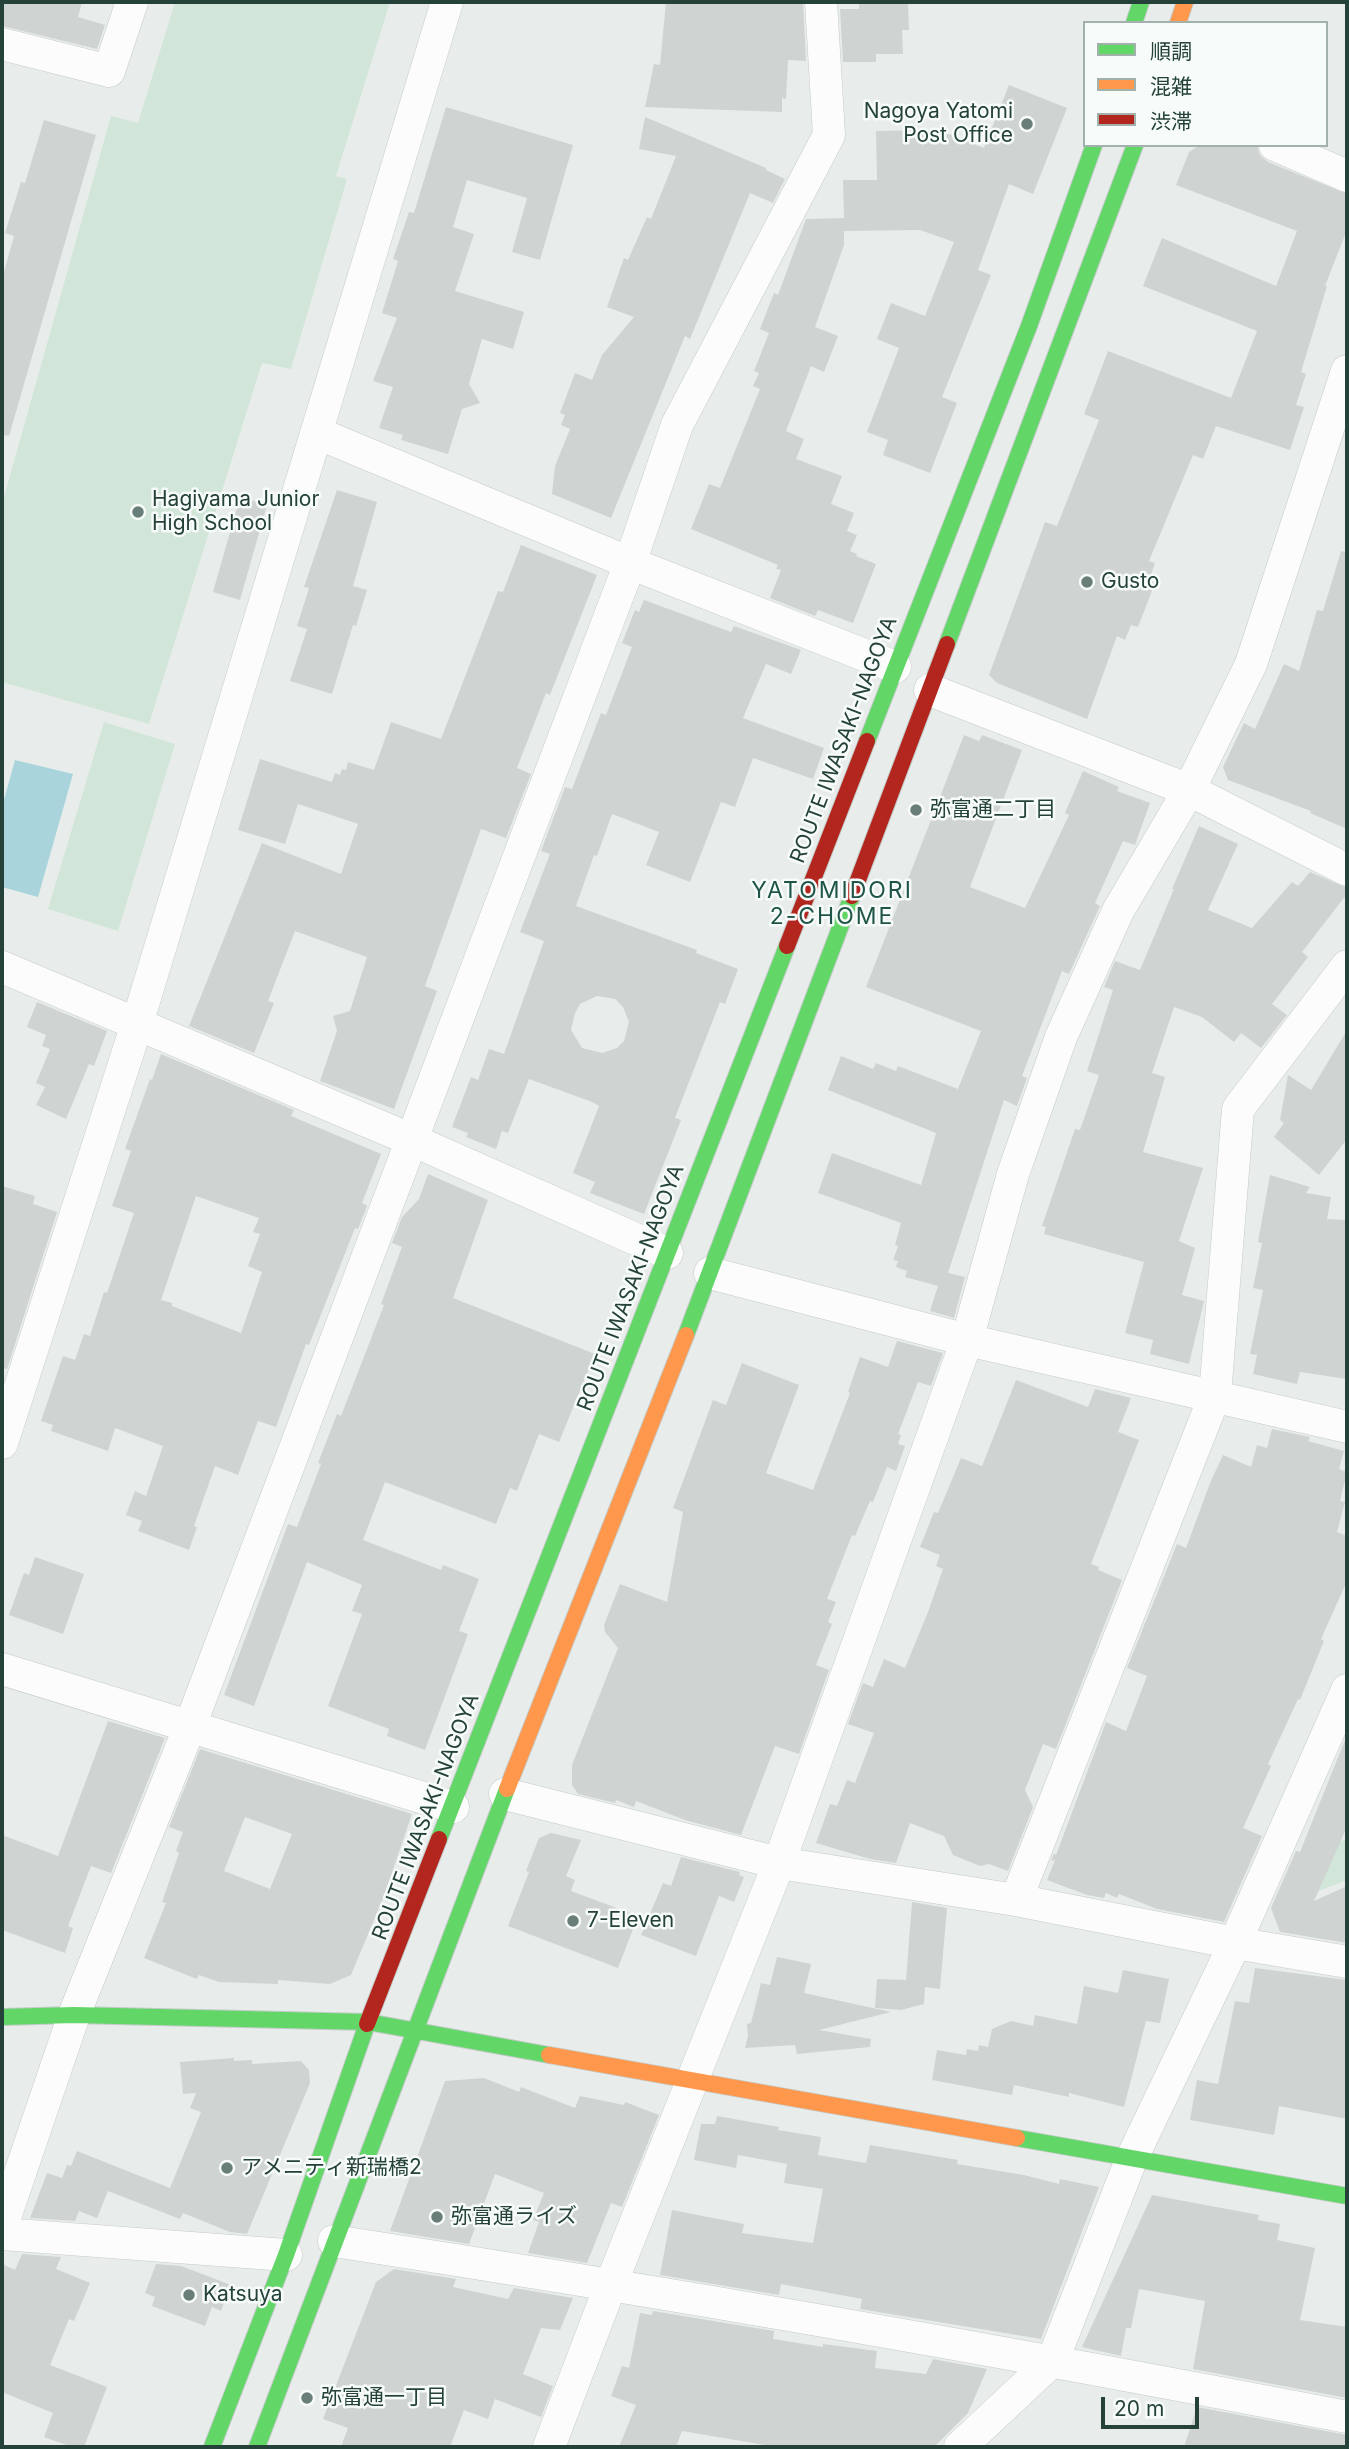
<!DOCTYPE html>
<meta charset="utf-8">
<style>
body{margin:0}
#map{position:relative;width:1349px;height:2449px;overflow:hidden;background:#e8edeb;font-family:Inter,"Noto Sans JP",sans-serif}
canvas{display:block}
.frame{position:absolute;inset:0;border:4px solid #24423a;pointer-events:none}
.legend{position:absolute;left:1083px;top:21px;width:245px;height:126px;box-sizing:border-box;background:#f7fbf9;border:2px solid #a3b1ad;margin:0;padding:9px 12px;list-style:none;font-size:21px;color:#24423a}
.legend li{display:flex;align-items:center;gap:14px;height:35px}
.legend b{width:35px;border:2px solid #a3b1ad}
.scale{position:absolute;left:1101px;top:2397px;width:98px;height:32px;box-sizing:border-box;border:4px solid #24423a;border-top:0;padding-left:9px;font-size:21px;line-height:24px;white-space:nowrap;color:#24423a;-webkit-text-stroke:5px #f7fbf9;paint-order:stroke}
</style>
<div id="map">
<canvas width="1349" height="2449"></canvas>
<div class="frame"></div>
<ul class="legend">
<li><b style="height:9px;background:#63d668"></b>順調</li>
<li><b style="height:9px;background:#ff974d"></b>混雑</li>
<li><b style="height:9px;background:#b3261e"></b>渋滞</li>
</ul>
<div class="scale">20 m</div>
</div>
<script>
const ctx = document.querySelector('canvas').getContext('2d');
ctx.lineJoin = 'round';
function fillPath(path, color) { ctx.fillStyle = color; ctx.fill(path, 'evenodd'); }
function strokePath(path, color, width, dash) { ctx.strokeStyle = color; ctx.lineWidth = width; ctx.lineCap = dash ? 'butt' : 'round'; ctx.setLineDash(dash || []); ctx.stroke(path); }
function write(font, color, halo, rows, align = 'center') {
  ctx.font = font + ' Inter,"Noto Sans JP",sans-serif'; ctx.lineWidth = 5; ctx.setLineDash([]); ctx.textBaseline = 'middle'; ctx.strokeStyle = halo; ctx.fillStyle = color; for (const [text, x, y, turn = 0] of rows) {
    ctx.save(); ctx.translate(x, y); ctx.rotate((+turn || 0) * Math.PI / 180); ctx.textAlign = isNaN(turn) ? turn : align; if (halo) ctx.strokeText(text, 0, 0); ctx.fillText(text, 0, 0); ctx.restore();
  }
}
fillPath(new Path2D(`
 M175,2H390L336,176L347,179L291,369L262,363L149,724L2,682V504L111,116L138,123Z
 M104,722L175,744L118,931L48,909Z
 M1347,1839V1880L1272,1909L1294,1861Z`), '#d1e6d8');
fillPath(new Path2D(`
 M15,760L73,774L38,897L2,887V807Z`), '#a9d4db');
fillPath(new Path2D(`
 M2,2H82L78,17L105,25L97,49L2,26Z
 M666,2H803L806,61L788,60L786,99L782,98V112L645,107L654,64L660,65Z
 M859,2H908L909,30H902L903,54H876V62H843L840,9H859Z
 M1009,85L1067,108L1033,194L1009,184L978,270L991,275L942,397L957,403L930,473L883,455L888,440L867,432L899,348L877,339L891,303L925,316L954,242L920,230L844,231V245L815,327L838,336L824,372L811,366L786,431L804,439L796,459L842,476L831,504L854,513L847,531L857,535L850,551L857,554L856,556L876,564L853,623L818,610L815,616L770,598L781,570L776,569L778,565L691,529L709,484L720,488L760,389L753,386L759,373L754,371L769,333L760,329L774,293L778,295L806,219L844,218L843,180H877L876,131L939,130L984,148Z
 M446,107L573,145L540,260L512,252L527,198L467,180L453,227L474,234L455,291L524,312L513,349L482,339L469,384L480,403L462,409L448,454L401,440L403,435L379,428L393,387L373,381L397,318L382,313L398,261L393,259L409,212L414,213Z
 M645,117L766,168V170L785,179L773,203L750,193L690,339L685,336L611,518L552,494L555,466L570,429L561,425L565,415L560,413L575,373L592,380L602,355L634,317L607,307L624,258L628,260L647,217L651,219L676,156L639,149Z
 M44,120L96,135L9,436L2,435V279L14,236L5,233L21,182L25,183Z
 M1200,145H1257L1260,155L1268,162L1347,194V230L1325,286H1327L1301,372L1306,374L1296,405L1304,407L1290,450L1216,426L1203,459L1193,455L1149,561L1155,563L1149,580L1155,583L1138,627L1131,625L1125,640L1117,636L1087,719L997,683L989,675L1045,522L1057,526L1099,420L1084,414L1108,351L1231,398L1257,331L1143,286L1162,238L1276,286L1297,231L1176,185L1189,152Z
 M337,490L377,502L353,586L367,590L356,626L353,625L332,694L290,681L307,629L297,626L309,588L304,587Z
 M240,497L267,505L240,600L213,592Z
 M521,545L597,575L550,695L546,693L517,768L531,774L506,838L481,829L425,986L437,991L394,1109L320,1081L337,1031L333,1016L350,1011L367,957L295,931L268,1001L274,1003L254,1053L189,1026L262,843L341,874L358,824L298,804L285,844L238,830L260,759L332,782L335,773L340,775L342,769L346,770L348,762L374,770L391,722L441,739L498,591L503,592Z
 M1341,551L1347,552V829L1310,813L1311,811L1228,780L1223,767L1244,723L1255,729L1284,664L1299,671L1317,610L1323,611Z
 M644,600L731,632L734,626L801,650L791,674L766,664L743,718L824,748L813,779L753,758L735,807L721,802L690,882L646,865L659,832L612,814L597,856L594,855L576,906L697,950L696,953L738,969L725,1004L720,1002L675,1118L681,1120L644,1214L590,1193L595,1182L573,1173L599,1106L592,1102L529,1079L508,1133L502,1131L496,1149L466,1137L468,1133L452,1127L471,1077L478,1080L489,1049L504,1054L544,941L520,932L550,854L541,851L565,787L572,789L601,713L606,715L632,647L622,643L635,610L639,612ZM597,996L615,999L623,1007L629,1022L624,1041L617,1048L602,1053L582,1048L571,1030L575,1013L580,1004Z
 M964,735L979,741L982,735L1022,750L970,887L1025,908L1069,815L1065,813L1083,771L1119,787L1117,791L1150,803L1135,845L1123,841L1095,903L1100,906L1069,974L1062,971L1022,1076L1027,1078L1017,1106L1004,1100L948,1273L965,1277L954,1318L930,1311L938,1286L905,1277L907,1271L896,1267L898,1261L893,1260L898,1246L895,1245L901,1223L818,1193L832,1153L921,1185L936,1133L828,1090L841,1056L873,1069L876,1063L896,1071L898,1066L958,1089L981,1031L866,987Z
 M1199,826L1238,844L1208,910L1252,928L1292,882L1298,886L1310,872L1347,888V894L1302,952L1308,957L1272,1004L1287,1015L1261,1048L1241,1033L1234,1042L1202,1017L1174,1007L1152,1073L1165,1077L1143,1152L1203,1168L1179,1241L1195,1248L1182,1295L1204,1301L1189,1364L1150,1354L1153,1340L1125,1333L1144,1262L1044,1234L1046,1227L1042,1226L1075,1129L1080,1130L1099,1075L1087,1071L1113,990L1104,987L1115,961L1140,970L1174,889H1172Z
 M37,1002L107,1031L94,1066L89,1064L66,1119L36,1105L45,1087L36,1083L50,1049L42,1046L46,1035L27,1027Z
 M1347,1030V1139L1319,1175L1274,1137L1284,1123L1280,1120L1288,1075L1311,1090Z
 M161,1054L294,1110L291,1116L381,1154L362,1203L367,1206L358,1229L355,1228L309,1345L306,1344L276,1427L258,1421L238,1475L215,1466L194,1526L197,1527L189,1550L138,1531L142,1521L126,1515L135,1491L146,1496L163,1446L115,1428L108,1451L51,1431L53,1425L41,1421L63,1356L75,1360L84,1334L90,1336L104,1292L107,1293L134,1213L112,1206L131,1151L125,1149L150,1079L152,1080ZM196,1196L259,1218L253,1232L260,1234L248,1266L262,1272L241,1333L172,1306V1303L161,1300Z
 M428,1174L488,1200L453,1298L595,1354L559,1442L539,1434L517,1491L510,1488L496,1524L385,1482L363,1540L441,1570L443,1565L479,1579L459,1631L468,1634L425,1750L387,1736L389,1729L328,1706L362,1614L352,1611L362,1585L307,1562L254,1706L224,1695L288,1524L297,1527L321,1464L318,1463L337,1414L341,1416L384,1305L381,1304L402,1247L392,1243L402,1217L419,1199Z
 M1270,1175L1310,1187L1306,1193L1331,1197L1327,1219L1347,1220V1379L1300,1372L1297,1384L1253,1374L1257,1355L1250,1354L1263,1290L1253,1288L1262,1243L1258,1242Z
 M2,1186L35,1196L33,1204L57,1212L7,1369L2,1368Z
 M897,1341L943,1353L931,1386L918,1382L898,1434L901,1435L898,1444L905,1446L896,1471L887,1467L873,1502L870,1501L855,1536L852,1535L827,1599L836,1602L828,1622L832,1624L816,1665L829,1670L799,1754L775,1746L741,1835L685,1820L636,1801L634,1807L616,1800L615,1803L578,1794L572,1785V1765L618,1648L605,1632L604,1625L620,1584L667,1602L683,1512L673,1508L713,1400L726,1405L742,1363L799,1385L766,1473L813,1490L850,1393L848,1392L860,1357L888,1367Z
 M1016,1380L1088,1407L1095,1389L1131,1398L1118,1432L1139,1440L1091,1564L1099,1567L1098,1570L1122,1580L1056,1749L1043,1744L1025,1790L1033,1807L1008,1871L989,1864L980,1866L953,1855L944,1836L910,1823L896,1863L870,1859L816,1843L830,1804L837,1806L847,1780L855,1783L874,1733L848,1724L863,1683L873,1687L884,1659L905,1668L928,1612L943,1569L936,1566L940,1555L920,1547L934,1512L938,1513L961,1458L982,1466Z
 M1272,1429L1310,1437L1308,1441L1344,1451L1339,1469L1347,1472L1340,1501L1345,1502L1337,1532L1347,1536V1581L1321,1639L1324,1641L1300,1700L1298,1699L1268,1764L1271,1766L1243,1828L1262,1836L1224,1922L1157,1909L1119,1894L1117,1898L1106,1893L1104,1898L1087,1895L1047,1880L1055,1860L1051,1861L1054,1853L1056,1855L1106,1722L1126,1731L1147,1676L1127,1668L1177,1544L1186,1548L1210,1483L1223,1455L1251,1467L1257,1445L1267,1448Z
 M35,1557L84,1574L63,1634L9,1615L24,1573L29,1575Z
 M108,1721L165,1738L111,1873L91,1866L68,1926L73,1928L65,1953L2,1930V1835L58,1856Z
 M1347,1735V1827L1314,1901L1347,1886V1943L1280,1932L1271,1908L1296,1851L1300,1852Z
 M200,1749L412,1814L384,1896L351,1975L330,1984L278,1980V1984L219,1982L199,1975L197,1979L144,1958L166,1903L162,1902L179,1853L176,1851L183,1832L169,1827ZM245,1817L292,1834L270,1889L224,1871Z
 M551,1833L581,1840L566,1876L575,1880L571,1891L638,1916L618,1968L508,1926L529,1872L526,1871L539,1838Z
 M681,1857L740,1872L739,1875L744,1877L734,1902L719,1896L696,1956L641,1935L663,1883L671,1886Z
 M912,1902L947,1908L940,1989L925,1987L924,2004L901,2010L875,2008L877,1979L906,1980Z
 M777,1957L811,1964L804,1993L891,2012L819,2030L871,2039L870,2047L797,2054L795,2045L745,2048L748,2036L747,2024L751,2023L761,1983L770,1985Z
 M1255,1968L1347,1980V2119L1279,2106L1274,2135L1190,2120L1197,2080L1218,2084L1235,2001L1249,2003Z
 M1123,1970L1169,1979L1160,2023L1146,2021L1124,2107L1069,2093V2097L1014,2085L1012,2095L932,2080L937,2050L966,2055L967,2049L978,2051L979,2045L988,2047L992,2029L1011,2021L1033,2026L1035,2015L1077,2024L1084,1986L1118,1993Z
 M234,2058V2061L252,2060V2064L301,2061L309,2070L310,2083L247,2234L230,2232L183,2213L180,2219L108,2191L97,2218L79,2211L75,2221L30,2218L47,2173L62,2178L67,2165L71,2166L77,2151L170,2188L201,2112L190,2108L196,2093L183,2094L180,2062Z
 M484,2078L519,2092L521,2087L575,2108L580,2096L624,2105L625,2102L659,2115L622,2207L611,2203L587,2263L528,2253L539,2222L533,2220L544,2193L495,2174L469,2244L390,2231L445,2081Z
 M717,2116L779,2127L778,2130L821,2137L818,2155L866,2163L870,2145L958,2160L957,2164L1024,2175L1059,2184L1060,2179L1099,2187L1041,2339L860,2309L862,2299L781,2284L779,2295L660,2275L672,2210L744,2224L742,2233L813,2243L823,2189L784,2183L787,2164L738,2155L736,2168L694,2160L701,2124H715Z
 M1152,2195L1259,2215L1258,2220L1280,2224L1277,2240L1315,2248L1300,2320L1347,2327V2398L1193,2369L1205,2301L1139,2289L1131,2328H1126L1121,2356L1082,2347Z
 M22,2254L61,2257L56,2269L90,2283L74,2321L69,2319L50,2365L107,2387L84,2447H72L44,2437L53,2413L2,2392V2264L15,2270Z
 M156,2264L181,2266L231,2285L221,2311L212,2307L205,2326L152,2306L155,2297L145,2293Z
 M394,2269L456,2279L453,2287L508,2299L514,2288L573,2298L560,2330L541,2328L523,2374L553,2386L541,2417L495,2399L488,2419L464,2410L450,2447H341L348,2428L323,2419L376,2282Z
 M653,2311L774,2331L773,2339L823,2347V2344L877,2351L875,2368L926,2374L933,2359L987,2369L968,2413L934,2447H777L682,2431L676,2447H619L636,2405L611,2396L622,2366L629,2368L640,2313L652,2315Z
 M1197,2407L1347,2435V2447H1184Z`), '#cfd4d2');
const street = new Path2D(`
 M2,44L109,71L132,2
 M1275,145L1347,176
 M317,433L630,563L895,667
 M930,690L1189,790L1347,870
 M2,967L412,1140L667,1253
 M710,1273L967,1340L1347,1427
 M2,1443L137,1024L447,2
 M2,1669L453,1807
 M505,1794L779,1863L1016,1900L1235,1943L1347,1962
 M1016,1900L1215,1395L1238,1109L1347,966
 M2,2226L74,2015L190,1726L630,563L677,425L829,135L821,2
 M2,2234L286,2255
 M334,2241C673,2293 1010,2352 1347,2417
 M549,2447L611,2284L779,1863L967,1340L1013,1174L1061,1037L1118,911L1189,790L1251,664L1347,371
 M960,2447L1053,2360L1131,2160L1235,1943L1347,1690`);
const fast = new Path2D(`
 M1134,23L1141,2
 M947,644L1135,145
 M867,741L1029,326L1094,145
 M686,1335L852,896
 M439,1839L787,946
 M2,2017L74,2015L368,2022L549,2055
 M1017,2138L1347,2196
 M212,2447L286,2255L367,2024
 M257,2447L507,1789`);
const slow = new Path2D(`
 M1178,23L1185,2
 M507,1789L686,1335
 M549,2055L1017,2138`);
const jam = new Path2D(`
 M852,896L947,644
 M787,946L867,741
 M367,2024L439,1839`);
strokePath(street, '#c5cac8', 33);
strokePath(fast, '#c3cbc8', 18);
strokePath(slow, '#c3cbc8', 18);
strokePath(jam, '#c3cbc8', 18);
strokePath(street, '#fcfcfc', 32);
strokePath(fast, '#63d668', 16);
strokePath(slow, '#ff974d', 16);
strokePath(jam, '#b3261e', 16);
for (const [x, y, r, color] of [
 [1027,124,7,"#697e78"],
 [138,512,7,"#697e78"],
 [1087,582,7,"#697e78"],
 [916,810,7,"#697e78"],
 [573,1921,7,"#697e78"],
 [227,2168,7,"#697e78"],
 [437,2217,7,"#697e78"],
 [189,2295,7,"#697e78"],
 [307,2398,7,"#697e78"]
]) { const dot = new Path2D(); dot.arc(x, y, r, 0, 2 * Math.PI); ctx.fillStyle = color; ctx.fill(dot); strokePath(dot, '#f7fbf9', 2.5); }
write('21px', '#24423a', '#f7fbf9', [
 ["Nagoya Yatomi",1013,112,"right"],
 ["Post Office",1013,136,"right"],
 ["Hagiyama Junior",152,500],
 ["High School",152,524],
 ["Gusto",1101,582],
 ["弥富通二丁目",930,810],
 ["7-Eleven",587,1921],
 ["アメニティ新瑞橋2",241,2168],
 ["弥富通ライズ",451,2217],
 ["Katsuya",203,2295],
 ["弥富通一丁目",321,2398]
], 'left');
write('21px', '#24423a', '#f7fbf9', [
 ["ROUTE IWASAKI-NAGOYA",844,740,-69],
 ["ROUTE IWASAKI-NAGOYA",631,1288,-69],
 ["ROUTE IWASAKI-NAGOYA",426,1817,-69]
]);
ctx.letterSpacing = '2px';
write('23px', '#1f5548', '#f7fbf9', [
 ["YATOMIDORI",832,891],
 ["2-CHOME",832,917]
]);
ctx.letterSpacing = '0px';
</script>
